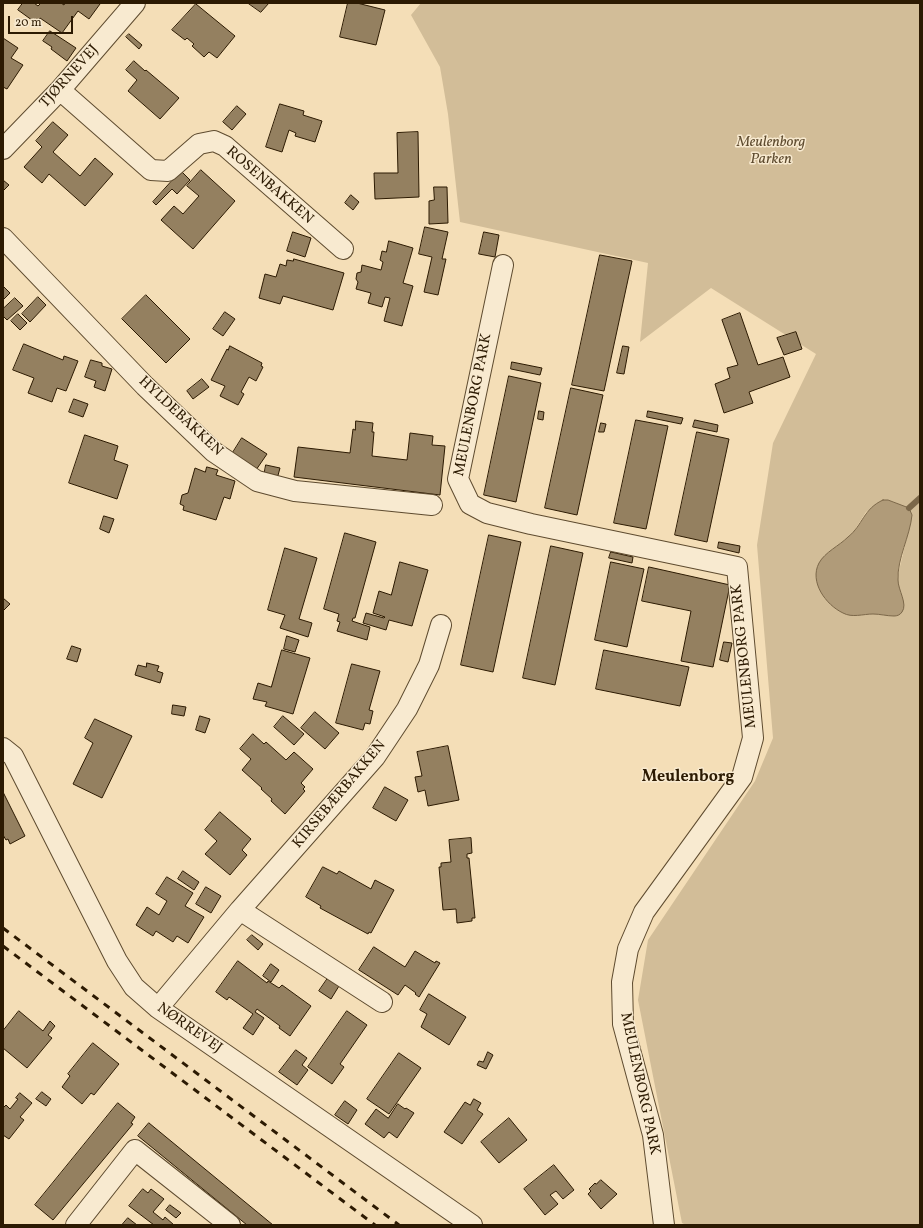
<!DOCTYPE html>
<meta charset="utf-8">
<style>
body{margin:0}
#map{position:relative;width:923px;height:1228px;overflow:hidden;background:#f4deb7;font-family:Vollkorn,serif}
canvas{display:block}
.frame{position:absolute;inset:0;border:4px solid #2c1a02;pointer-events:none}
.scale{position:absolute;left:8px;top:16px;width:65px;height:18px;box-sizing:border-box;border:2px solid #2c1a02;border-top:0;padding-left:5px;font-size:12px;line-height:14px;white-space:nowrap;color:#2c1a02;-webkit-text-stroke:3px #f8ead0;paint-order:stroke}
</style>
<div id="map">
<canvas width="923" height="1228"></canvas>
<div class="frame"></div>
<div class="scale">20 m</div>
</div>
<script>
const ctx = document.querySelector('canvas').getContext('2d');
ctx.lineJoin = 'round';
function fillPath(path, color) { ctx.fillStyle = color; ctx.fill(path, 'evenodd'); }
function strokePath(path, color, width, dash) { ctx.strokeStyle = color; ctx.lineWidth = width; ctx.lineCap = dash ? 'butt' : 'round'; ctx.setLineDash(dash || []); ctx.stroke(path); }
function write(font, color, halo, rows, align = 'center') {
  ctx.font = font + ' Vollkorn,serif'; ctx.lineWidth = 3; ctx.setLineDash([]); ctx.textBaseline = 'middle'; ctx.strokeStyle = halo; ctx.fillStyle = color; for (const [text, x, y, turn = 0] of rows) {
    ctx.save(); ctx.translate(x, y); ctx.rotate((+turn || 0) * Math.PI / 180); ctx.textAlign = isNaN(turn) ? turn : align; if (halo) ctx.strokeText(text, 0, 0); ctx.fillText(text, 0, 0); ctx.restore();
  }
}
fillPath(new Path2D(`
 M421,3H920V1225H686L682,1223L638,1000L648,940L755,781L773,738L757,545L773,443L816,354L711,288L640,342L648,263L460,222L448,114L440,67L411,15ZM883,500C895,499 903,508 912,515L898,575V586L894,616L874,614L850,615L843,613L824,598V556L849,537L854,531L866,512Z`), '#d2bd98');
const water = new Path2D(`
 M883,500H888L909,508L912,515C910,536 897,559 898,580C898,590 908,604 902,612C900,615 897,616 894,616C887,616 880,614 873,614C863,614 852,618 843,613C826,605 809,582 819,563C825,552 839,546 848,537C863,525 863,509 883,500Z`);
fillPath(water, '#b09b79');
strokePath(water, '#7b6749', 1);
strokePath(new Path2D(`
 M909,508L920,498`), '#7b6749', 6);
const building = new Path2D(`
 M23,3H34L38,6L41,3H61L64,5L65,3H99L100,4L89,19L78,11L62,33L40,18L36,23L18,10Z
 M248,3H269L261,12Z
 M348,3H357L385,10L376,45L340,37Z
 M196,4L235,36L217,58L209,52L204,57L192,46L194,44L187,38L185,40L172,30Z
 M50,31L76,48L67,61L51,49L52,47L43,41Z
 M129,34L142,45L139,49L126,37Z
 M3,38L18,48L11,58L23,65L7,89L3,87Z
 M134,61L145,71L146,70L179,98L160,119L128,91L137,80L126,70Z
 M280,104L304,111L303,115L322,121L315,142L295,136L296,133L289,130L282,152L266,147Z
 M237,106L246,114L232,130L223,122Z
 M53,122L68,135L53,152L80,176L95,158L113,174L85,206L49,174L42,183L24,167L42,147L36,141Z
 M418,132L419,197L375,199L374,173H398L397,133Z
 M201,170L235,201L193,249L161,220L174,206L183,214L199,196L187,186Z
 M181,171L190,180L177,194L172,189L156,205L153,202Z
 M3,180L9,185L3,191Z
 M434,187H447L448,223L429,224V201L434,200Z
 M351,195L359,202L353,210L345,203Z
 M425,227L448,232L442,259H446L438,295L424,292L432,257L419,254Z
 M293,232L311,238L305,257L287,251Z
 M484,232L499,235L495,257L479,254Z
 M389,241L413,248L403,283L413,286L402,326L384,321L390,298L385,297L382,307L368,303L371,293L356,289L358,282L356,279L357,273L361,272L362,265L381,270L383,262L380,260L382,251L386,252Z
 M600,255L632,261L604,391L572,385Z
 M294,259L344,273L333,310L283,296L280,304L259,298L265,274L276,277L280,264L286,266L287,260L293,261Z
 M3,286L10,293L3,300Z
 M146,295L190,339L166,363L122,319Z
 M38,297L46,305L30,322L22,314Z
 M15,298L23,306L7,320L3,316V309Z
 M225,312L235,319L223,336L213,329Z
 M740,313L758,365L783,357L790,377L749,392L753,403L724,413L715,384L730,378L727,368L738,365L722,320Z
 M18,314L27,323L20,330L11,321Z
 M796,332L802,349L784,355L777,338Z
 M24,344L63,360L64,356L78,361L66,391L57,388L52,402L28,393L34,378L13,370Z
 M230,346L262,363L261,366L263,367L256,381L249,377L241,392L244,394L238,405L220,396L225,386L211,380L227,349L228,350Z
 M623,346L629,347L624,374L617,373Z
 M91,360L102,363V366L112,369L105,391L94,387L96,381L85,377Z
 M512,362L542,368L540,375L511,369Z
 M509,376L541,383L516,502L484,495Z
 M202,379L209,387L193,399L187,391Z
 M571,388L603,395L577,515L545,508Z
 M74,399L88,404L83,417L69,412Z
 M539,411L544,412L543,420L538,419Z
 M648,411L683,418L681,424L647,417Z
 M636,420L668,426L646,529L614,523Z
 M695,420L718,425L717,432L693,427Z
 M356,421L373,423L372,432H374L372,456L407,460L410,433L433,436L432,445L445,446L440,495L294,477L298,447L350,453L353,429L355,430Z
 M601,423L606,424L604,432H599Z
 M697,432L729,439L707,542L675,535Z
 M85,435L118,446L114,460L128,465L117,499L69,483Z
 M242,438L267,454L256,470L232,454Z
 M266,465L280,468L277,479L264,476Z
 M207,467L218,470L216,475L235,481L230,499L224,497L216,520L183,510L184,506L180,504L182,495L188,493L195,468L205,472Z
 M104,516L114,519L109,533L100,529Z
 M345,533L376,542L355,618H353L352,621L370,627L367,640L337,631L340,622L337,621L339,614L324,609Z
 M489,535L521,542L493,672L461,665Z
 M719,542L740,546L739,553L718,548Z
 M551,546L583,553L555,685L523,678Z
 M285,548L317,558L299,619L312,623L308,637L280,628L285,615L268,610Z
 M611,552L633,557L632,563L609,558Z
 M400,562L428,570L412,626L389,620L386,630L363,623L366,613L384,618L385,617L373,613L379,591L391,595Z
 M611,562L644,569L627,647L595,640Z
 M649,567L730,585L713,667L681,661L691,611L642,601Z
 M3,598L10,604L3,611Z
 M287,636L299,640L295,652L284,649Z
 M724,642L732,643L728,662L720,660Z
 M72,646L81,649L77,662L67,659Z
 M282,650L310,658L293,714L265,706L267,702L253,699L258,683L271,687Z
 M604,650L689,667L680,706L596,689Z
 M147,663L159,666L157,671L163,673L160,683L135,675L138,665L146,667Z
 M352,664L380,671L369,710L373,711L370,724L365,723L363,730L336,723Z
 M173,705L186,707L184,716L172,714Z
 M315,712L339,733L325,749L301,728Z
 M200,716L210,719L205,733L196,730Z
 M283,716L304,734L294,745L274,727Z
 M95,719L132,736L102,798L73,784L93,743L85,738Z
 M253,734L264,744L266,742L286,760L294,752L313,769L301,783L305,787L303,789L305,791L285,814L271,801L272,799L261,789L262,788L242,770L251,759L240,749Z
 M448,746L459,800L428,806L425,790L418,792L415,777L422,776L417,752Z
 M385,787L408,800L396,821L373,808Z
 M3,792L25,836L10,844L8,839L6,840L3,835Z
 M220,812L251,839L242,850L247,855L230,875L205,854L217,841L205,830Z
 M471,838L472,853L467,854V858H469L475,918H472V921L457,923L456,909L443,910L439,867H441V863L451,862L449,840Z
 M323,867L337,874L339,871L371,889L375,880L394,890L371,933L369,932L368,934L320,908L321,906L306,897Z
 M183,871L199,882L194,890L178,879Z
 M167,877L193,893L185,906L204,917L188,943L177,936L173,942L156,931L153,936L136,925L147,907L159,915L167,901L156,894Z
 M206,887L221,896L211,913L196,904Z
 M252,935L263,944L258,950L247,940Z
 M374,947L405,967L415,951L435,963L436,961L440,963L419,997L415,994L416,993L405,985L398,995L359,970Z
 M238,961L267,983L268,981L279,988L282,985L311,1006L290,1036L279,1028L280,1026L257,1009L255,1012L264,1018L253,1035L243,1028L253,1014L229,997L227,1000L216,992Z
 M271,964L279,970L271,982L263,976Z
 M328,978L339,986L331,999L319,991Z
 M429,994L466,1017L449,1045L421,1027L427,1014L420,1010Z
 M19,1011L43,1031L50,1021L55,1026L48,1035L52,1038L27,1068L3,1048V1031Z
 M347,1011L367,1025L340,1064L344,1067L332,1084L308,1067Z
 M93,1043L119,1064L94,1095L91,1093L82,1104L62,1087L70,1076L68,1074Z
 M296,1050L307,1058L302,1065L308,1070L297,1085L279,1072Z
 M488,1052L493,1055L486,1069L477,1065L479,1061L483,1062Z
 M399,1053L421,1068L389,1114L367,1099Z
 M42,1092L51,1099L46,1106L36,1099Z
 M20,1093L32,1103L20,1117L24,1120L9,1139L3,1135V1108L6,1105L10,1109L18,1099L16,1098Z
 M474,1099L481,1103L477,1110L483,1114L462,1144L444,1132L465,1102L470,1105Z
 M345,1101L357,1110L348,1124L335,1115Z
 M118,1103L135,1117L131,1123L133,1124L53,1220L35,1205Z
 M398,1104L405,1109L406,1108L414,1113L397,1138L389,1132L384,1138L365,1124L376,1109L388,1118Z
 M509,1118L527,1140L499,1163L481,1142Z
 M149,1123L273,1225H247L138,1136Z
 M554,1165L574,1190L563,1199L556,1191L550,1195L558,1204L545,1215L524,1189Z
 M601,1180L617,1194L601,1209L588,1194L591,1191L589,1189L595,1183L596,1184Z
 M143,1189L148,1193L151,1189L164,1199L153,1212L163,1220L165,1217L174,1225H154L129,1206Z
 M170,1205L181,1213L176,1218L166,1210Z
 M128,1218L137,1225H122Z`);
fillPath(building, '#948060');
strokePath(building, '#2c1a02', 1);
const minor = new Path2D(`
 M60,90L151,170L168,171L199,144L214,141L225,146L343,249
 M3,149L60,90L135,3
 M3,238L145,386L214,452L257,481L295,491L432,505
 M503,265L458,479L470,504L487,513L531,524L737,567L753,738L742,777L644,912L628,949L622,982L623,1024L653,1135L664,1225
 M3,748L13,756L117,961L134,987L158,1008L472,1225
 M240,910L382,1002
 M158,1008L240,910L375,757L407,709L429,665L441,625
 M76,1225L135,1150L230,1225`);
strokePath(minor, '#5e4b2f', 22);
strokePath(minor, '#f8ead0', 20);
strokePath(new Path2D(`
 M3,928L399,1225
 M3,946L375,1225`), '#2c1a02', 3, [7, 7]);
write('15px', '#2c1a02', '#f8ead0', [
 ["TJØRNEVEJ",70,77,-48],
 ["ROSENBAKKEN",269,186,41],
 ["MEULENBORG PARK",474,405,-79],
 ["HYLDEBAKKEN",180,417,43],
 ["MEULENBORG PARK",745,656,-96],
 ["KIRSEBÆRBAKKEN",340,795,-50],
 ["NØRREVEJ",189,1029,35],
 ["MEULENBORG PARK",639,1084,78]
]);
write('italic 15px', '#5e4b2f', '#f8ead0', [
 ["Meulenborg",771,143],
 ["Parken",771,160]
]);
write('bold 16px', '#2c1a02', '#f8ead0', [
 ["Meulenborg",688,778]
]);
</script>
